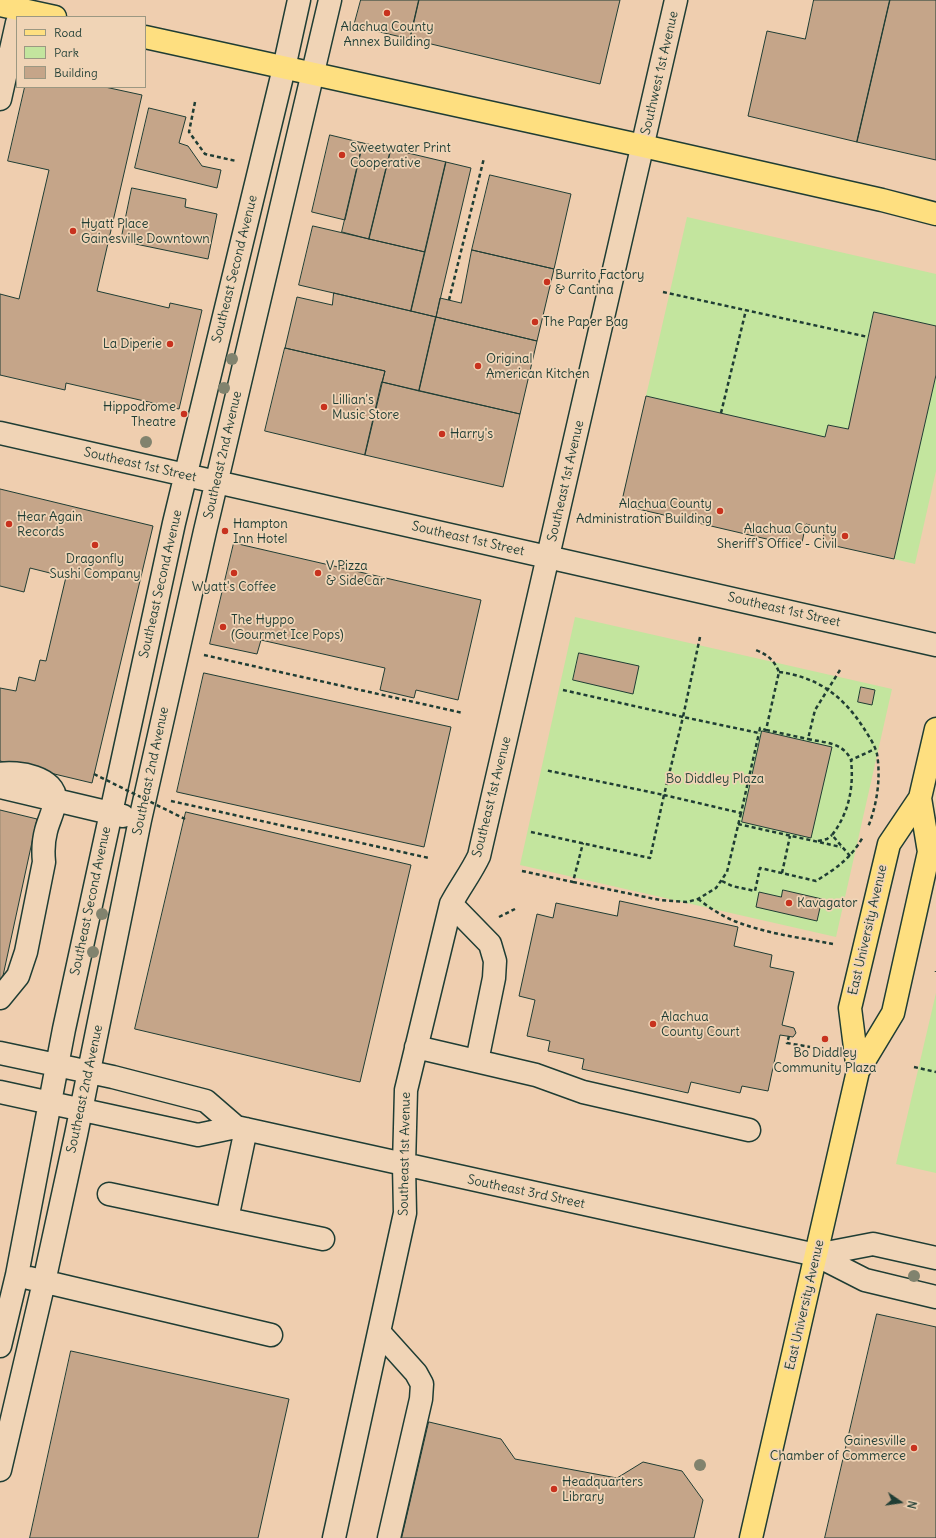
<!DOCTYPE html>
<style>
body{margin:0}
#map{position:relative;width:936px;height:1538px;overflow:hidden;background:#efceaf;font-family:Delius,sans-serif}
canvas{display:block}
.legend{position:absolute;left:16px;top:16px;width:130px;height:72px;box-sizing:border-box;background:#f0d4b6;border:1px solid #9c9882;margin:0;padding:5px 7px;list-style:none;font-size:12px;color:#1f3d34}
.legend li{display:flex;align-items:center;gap:8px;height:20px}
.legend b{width:20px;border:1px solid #9c9882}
.north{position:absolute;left:880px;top:1482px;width:40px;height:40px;-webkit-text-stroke:3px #f0d4b6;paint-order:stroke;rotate:103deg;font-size:11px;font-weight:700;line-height:16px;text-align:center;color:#1f3d34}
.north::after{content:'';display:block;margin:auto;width:14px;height:18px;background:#1f3d34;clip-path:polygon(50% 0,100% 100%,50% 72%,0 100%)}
</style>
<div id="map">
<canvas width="936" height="1538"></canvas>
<ul class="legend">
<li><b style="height:5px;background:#fedf80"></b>Road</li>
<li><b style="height:11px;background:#c3e59e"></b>Park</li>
<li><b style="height:11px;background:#c5a589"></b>Building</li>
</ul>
<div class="north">N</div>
</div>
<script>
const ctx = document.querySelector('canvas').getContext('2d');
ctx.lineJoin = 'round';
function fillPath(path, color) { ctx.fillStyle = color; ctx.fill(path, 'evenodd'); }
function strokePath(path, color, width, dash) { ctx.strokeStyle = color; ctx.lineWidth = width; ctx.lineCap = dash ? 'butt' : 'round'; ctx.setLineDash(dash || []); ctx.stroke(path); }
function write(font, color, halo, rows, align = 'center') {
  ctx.font = font + ' Delius,sans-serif'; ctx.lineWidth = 3.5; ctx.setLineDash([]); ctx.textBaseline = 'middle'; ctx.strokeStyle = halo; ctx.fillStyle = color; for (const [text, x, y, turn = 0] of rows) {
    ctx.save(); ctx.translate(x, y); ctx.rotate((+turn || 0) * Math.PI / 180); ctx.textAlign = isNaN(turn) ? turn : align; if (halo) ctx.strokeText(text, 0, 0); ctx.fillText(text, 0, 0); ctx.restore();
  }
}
fillPath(new Path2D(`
 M687,217L936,274V326L874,312L848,429L828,425L825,437L646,396Z
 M936,375V471L915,564L894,559Z
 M575,617L892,689L836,937L520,865Z
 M936,993V1173L896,1164Z`), '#c3e59e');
const building = new Path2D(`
 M361,0H419L410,39L354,26Z
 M419,0H620L600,84L410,39Z
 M814,0H890L857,142L748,116L767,31L805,39Z
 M890,0H936V160L857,142Z
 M25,87H105L142,95L97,291L169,308L170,303L202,310L179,409L66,383L65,390L0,375V294L19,299L49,170L8,161Z
 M149,108L186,117L179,143L188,146L202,166L221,170L217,188L135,168Z
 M330,135L363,143L345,220L312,212Z
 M363,143L391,149L369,239L342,232Z
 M391,149L446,162L425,252L369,239Z
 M446,162L471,168L436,317L411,311Z
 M490,175L571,194L554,269L472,250Z
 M132,188L186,199L185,207L217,214L208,259L121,241Z
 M313,226L425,252L411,311L299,285Z
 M472,250L554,269L537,341L436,317L440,298L461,303Z
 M334,293L436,317L419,391L382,382L385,371L285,348L297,297L332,305Z
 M874,312L936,326V375L894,559L822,543L825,529L806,524L801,547L621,505L646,396L825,437L828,425L848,429Z
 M436,317L537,341L520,414L419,391Z
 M285,348L385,371L365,455L265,431Z
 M382,382L520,414L503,487L365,455Z
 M0,489L153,526L92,783L0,761V688L16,691L19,677L35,681L40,660L46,661L66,577L30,568L24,592L0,586Z
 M234,543L481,600L458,700L416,690L414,698L380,690L385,668L261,640L257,654L210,644Z
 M579,653L639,666L633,694L573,680Z
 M204,673L451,727L424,847L177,792Z
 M861,687L875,690L872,705L858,702Z
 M762,731L832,747L811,838L742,822Z
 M0,810L37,819L1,985L0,984Z
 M186,812L411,865L360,1082L135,1029Z
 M783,890L822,899L817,921L756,907L759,892L781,897Z
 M620,901L738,927L734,946L772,955L770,967L794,972L782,1025L794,1028L796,1033L793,1037L780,1035L768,1091L742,1086L740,1093L691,1082L688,1093L582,1069L584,1059L548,1051L550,1041L527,1036L535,1000L519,996L537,914L553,918L556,903L617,916Z
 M877,1314L936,1327V1538H825Z
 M71,1351L289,1399L258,1538H30Z
 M429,1422L501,1439L515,1459L617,1478L643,1462L682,1471L703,1500L694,1538H402Z`);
fillPath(building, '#c5a589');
strokePath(building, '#1f3d34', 1);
const minor = new Path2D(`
 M0,99L17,23
 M0,433L936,645
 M0,774C17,771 57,777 55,801C54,811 48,822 46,831C43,842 43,852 44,862L26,952L18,976L0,998
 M0,787L123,816
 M451,904L490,944L495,961L494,978L477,1061
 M416,1047L536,1075L583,1092L749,1130
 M0,1053L113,1077L206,1101L236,1127
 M0,1092L198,1135L236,1127L816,1255L865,1280L936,1297
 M246,1129L227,1219L323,1239
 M109,1194L227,1219
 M816,1255L873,1244L936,1258
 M29,1278L271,1335
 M380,1333L416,1373L422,1384L421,1399L389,1538
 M0,1346L17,1275L64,1029L174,523L284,68L299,0
 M0,1470L44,1282L76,1135L140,820L205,531L330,0
 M334,1538L405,1213L404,1165L406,1090L451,904C460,887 471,873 479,856L676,0`);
const major = new Path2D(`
 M0,5L55,17
 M145,37L643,146L882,200L936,214
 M858,1071L850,1008L889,844L920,798L936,729
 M751,1538L858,1071L893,1013L929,852L920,798`);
strokePath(minor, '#1f3d34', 25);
strokePath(major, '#1f3d34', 25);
strokePath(new Path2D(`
 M195,102L189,132L205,154L236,161
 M663,292L868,337
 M449,300L484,158
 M721,413L746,310
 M700,637L683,717L759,733L760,728L766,730L779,672C774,660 768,655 756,650
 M204,655L463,713
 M840,670L815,710L808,739C825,743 843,742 851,760
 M779,672C817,677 842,695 863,727C868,735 875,745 877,754C881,778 877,805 868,827
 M563,690L683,717L664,795L741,813L759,733
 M766,730L808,739
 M171,801L429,858
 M738,824L841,847
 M531,832L650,858L664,795L545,770
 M818,841L827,839L832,835
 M850,856L832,835C849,813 854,787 851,760L875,749
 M522,871L573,882L583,843
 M782,873L790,836
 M722,881L732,886L755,891L760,868L816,881C838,867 850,859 863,837
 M573,882L660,900L687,902L698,899L716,888L727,872L741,813
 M698,899C710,908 723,917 737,922C768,934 802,938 833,944
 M499,917L515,909
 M936,971V972
 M789,1036L787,1043L810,1047
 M914,1067L936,1072`), '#1f3d34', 2.5, [4, 3]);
strokePath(minor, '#f0d4b6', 22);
strokePath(major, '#fedf80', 22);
strokePath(new Path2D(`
 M94,774L185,819`), '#1f3d34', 2.5, [4, 3]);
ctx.fillStyle = '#81836e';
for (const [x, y] of [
 [232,359],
 [224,388],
 [146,442],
 [102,914],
 [93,952],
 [914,1276],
 [700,1465]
]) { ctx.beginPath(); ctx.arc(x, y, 6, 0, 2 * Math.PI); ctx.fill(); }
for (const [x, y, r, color] of [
 [387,13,4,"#c8321e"],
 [342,155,4,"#c8321e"],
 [73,231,4,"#c8321e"],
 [547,282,4,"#c8321e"],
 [535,322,4,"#c8321e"],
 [170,344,4,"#c8321e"],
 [478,366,4,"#c8321e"],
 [324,407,4,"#c8321e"],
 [184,414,4,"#c8321e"],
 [442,434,4,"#c8321e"],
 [720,511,4,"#c8321e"],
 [9,524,4,"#c8321e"],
 [225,531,4,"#c8321e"],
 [845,536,4,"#c8321e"],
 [95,545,4,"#c8321e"],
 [234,573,4,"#c8321e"],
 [318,573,4,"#c8321e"],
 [223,627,4,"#c8321e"],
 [789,903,4,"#c8321e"],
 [653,1024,4,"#c8321e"],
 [825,1039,4,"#c8321e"],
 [914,1448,4,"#c8321e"],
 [554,1489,4,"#c8321e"]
]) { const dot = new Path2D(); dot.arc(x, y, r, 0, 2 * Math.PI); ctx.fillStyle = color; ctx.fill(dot); strokePath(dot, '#f0d4b6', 1.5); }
write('13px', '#1f3d34', '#f0d4b6', [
 ["Alachua County",387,27,"center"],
 ["Annex Building",387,42,"center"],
 ["Sweetwater Print",350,148],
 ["Cooperative",350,163],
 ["Hyatt Place",81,224],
 ["Gainesville Downtown",81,239],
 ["Burrito Factory",555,275],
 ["& Cantina",555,290],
 ["The Paper Bag",543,322],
 ["La Diperie",162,344,"right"],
 ["Original",486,359],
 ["American Kitchen",486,374],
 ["Lillian's",332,400],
 ["Music Store",332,415],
 ["Hippodrome",176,407,"right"],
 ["Theatre",176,422,"right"],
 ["Harry's",450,434],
 ["Alachua County",712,504,"right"],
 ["Administration Building",712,519,"right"],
 ["Hear Again",17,517],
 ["Records",17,532],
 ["Hampton",233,524],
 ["Inn Hotel",233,539],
 ["Alachua County",837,529,"right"],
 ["Sheriff's Office - Civil",837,544,"right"],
 ["Dragonfly",95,559,"center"],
 ["Sushi Company",95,574,"center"],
 ["V Pizza",326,566],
 ["& SideCar",326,581],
 ["Wyatt's Coffee",234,587,"center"],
 ["The Hyppo",231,620],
 ["(Gourmet Ice Pops)",231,635],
 ["Kavagator",797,903],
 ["Alachua",661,1017],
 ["County Court",661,1032],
 ["Bo Diddley",825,1053,"center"],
 ["Community Plaza",825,1068,"center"],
 ["Gainesville",906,1441,"right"],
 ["Chamber of Commerce",906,1456,"right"],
 ["Headquarters",562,1482],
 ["Library",562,1497]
], 'left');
write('13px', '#1f3d34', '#f0d4b6', [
 ["Southwest 1st Avenue",660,73,-77],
 ["Southeast Second Avenue",235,269,-76],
 ["Southeast 2nd Avenue",223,455,-77],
 ["Southeast 1st Street",140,465,13],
 ["Southeast 1st Avenue",566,481,-77],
 ["Southeast 1st Street",468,539,13],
 ["Southeast Second Avenue",161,584,-77],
 ["Southeast 1st Street",784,610,13],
 ["Southeast 2nd Avenue",151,771,-78],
 ["Southeast 1st Avenue",492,797,-76],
 ["Southeast Second Avenue",91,901,-78],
 ["East University Avenue",868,930,-77],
 ["Southeast 2nd Avenue",85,1089,-78],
 ["Southeast 1st Avenue",405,1154,-89],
 ["Southeast 3rd Street",526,1192,12],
 ["East University Avenue",805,1305,-77]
]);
write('13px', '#274539', '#f0d4b6', [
 ["Bo Diddley Plaza",715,779]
]);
</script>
